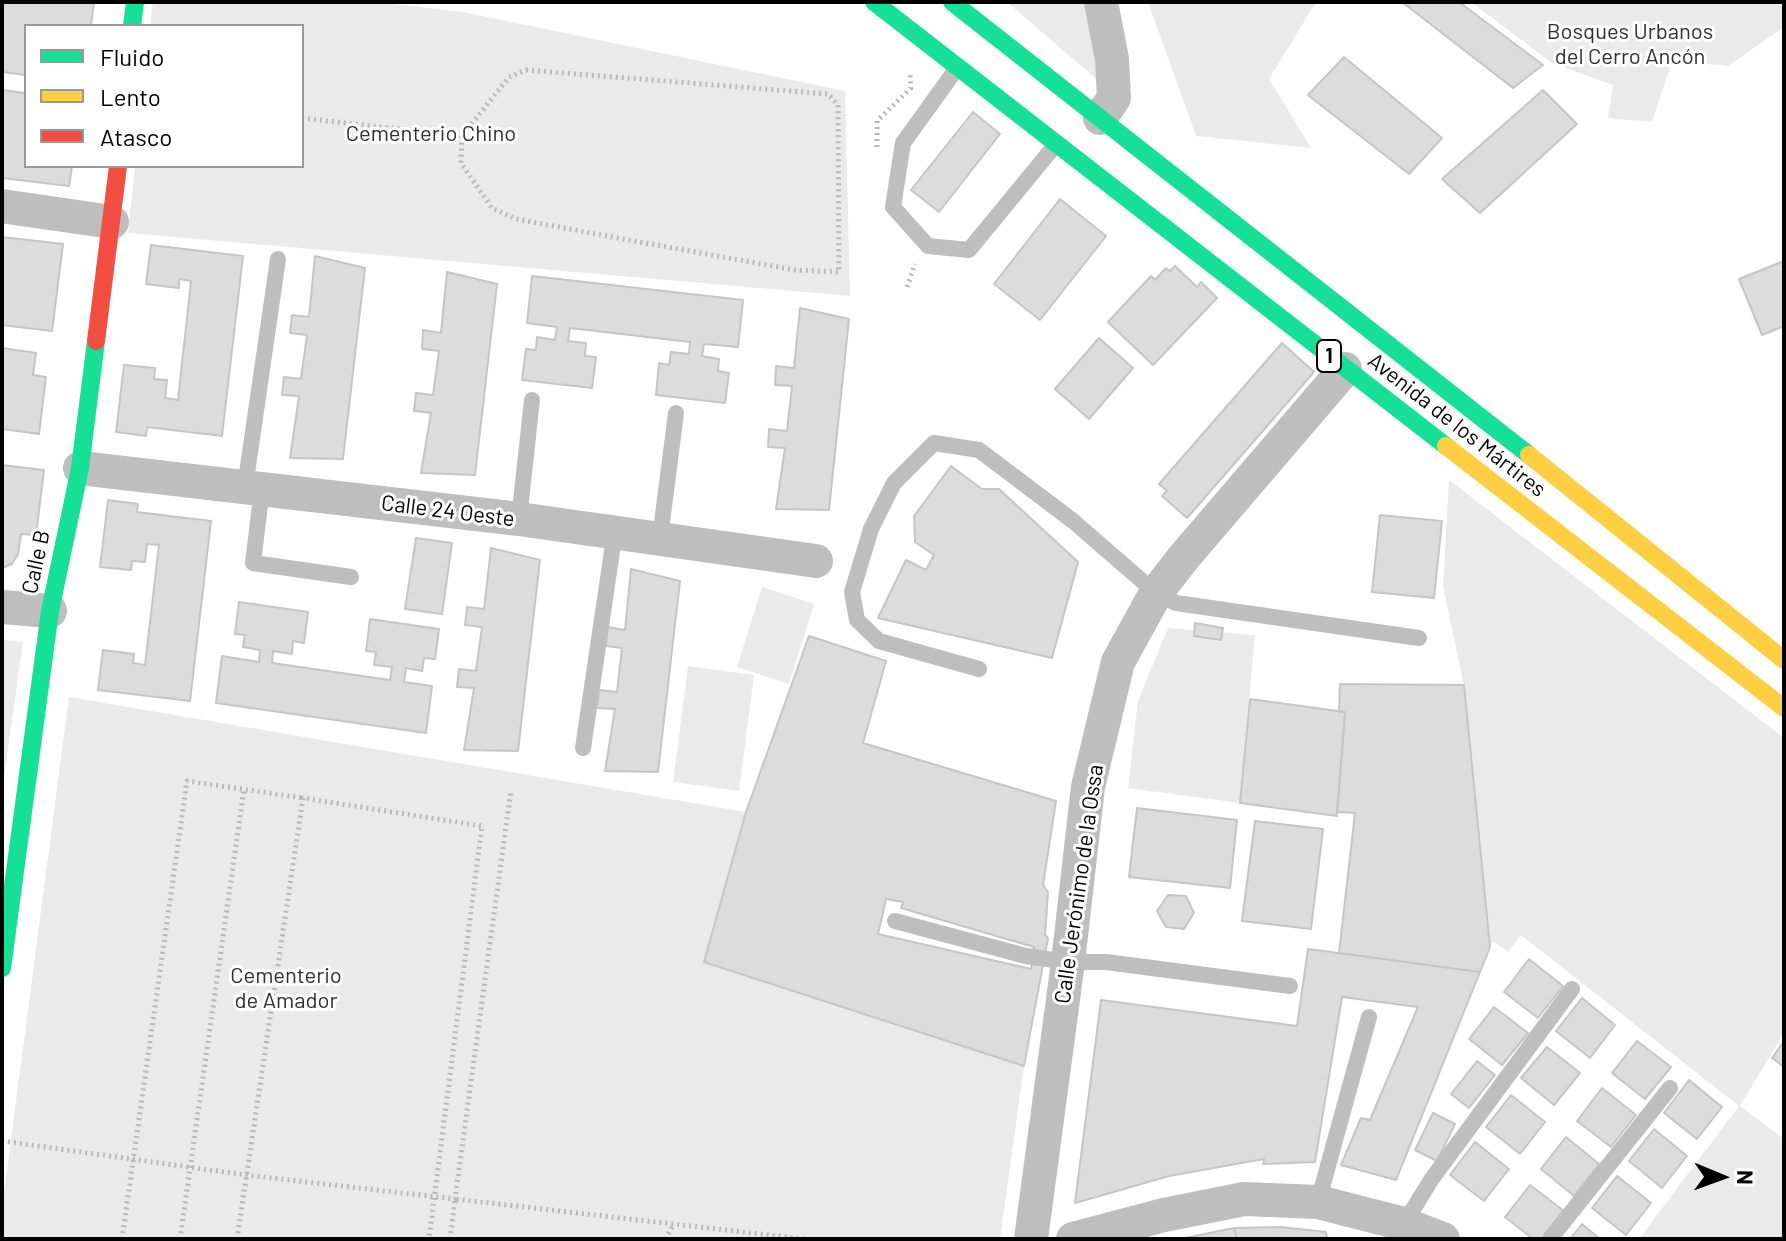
<!DOCTYPE html>
<meta charset="utf-8">
<style>
body{margin:0}
#map{position:relative;width:1786px;height:1241px;overflow:hidden;background:#fff;font-family:Barlow,sans-serif}
canvas{display:block}
.frame{position:absolute;inset:0;border:4px solid #000;pointer-events:none}
.legend{position:absolute;left:24px;top:24px;width:280px;height:144px;box-sizing:border-box;background:#fff;border:2px solid #999;margin:0;padding:10px 14px;list-style:none;font-size:24px;color:#000}
.legend li{display:flex;align-items:center;gap:16px;height:40px}
.legend b{width:40px;border:2px solid #999}
.north{position:absolute;left:1682px;top:1137px;width:80px;height:80px;-webkit-text-stroke:6px #fff;paint-order:stroke;rotate:91deg;font-size:22px;font-weight:700;line-height:32px;text-align:center;color:#000}
.north::after{content:'';display:block;margin:auto;width:28px;height:36px;background:#000;clip-path:polygon(50% 0,100% 100%,50% 72%,0 100%)}
</style>
<div id="map">
<canvas width="1786" height="1241"></canvas>
<div class="frame"></div>
<ul class="legend">
<li><b style="height:10px;background:#16e098"></b>Fluido</li>
<li><b style="height:10px;background:#ffcf43"></b>Lento</li>
<li><b style="height:10px;background:#f24e42"></b>Atasco</li>
</ul>
<div class="north">N</div>
</div>
<script>
const ctx = document.querySelector('canvas').getContext('2d');
ctx.lineJoin = 'round';
function fillPath(path, color) { ctx.fillStyle = color; ctx.fill(path, 'evenodd'); }
function strokePath(path, color, width, dash) { ctx.strokeStyle = color; ctx.lineWidth = width; ctx.lineCap = dash ? 'butt' : 'round'; ctx.setLineDash(dash || []); ctx.stroke(path); }
function write(font, color, halo, rows, align = 'center') {
  ctx.font = font + ' Barlow,sans-serif'; ctx.lineWidth = 6; ctx.setLineDash([]); ctx.textBaseline = 'middle'; ctx.strokeStyle = halo; ctx.fillStyle = color; for (const [text, x, y, turn = 0] of rows) {
    ctx.save(); ctx.translate(x, y); ctx.rotate((+turn || 0) * Math.PI / 180); ctx.textAlign = isNaN(turn) ? turn : align; if (halo) ctx.strokeText(text, 0, 0); ctx.fillText(text, 0, 0); ctx.restore();
  }
}
fillPath(new Path2D(`
 M153,2H375L463,12L845,91L850,296L128,233L135,166H302V26H150Z
 M1007,2H1091L1123,102Z
 M1148,2H1316L1269,79L1311,148L1196,136Z
 M1471,2H1784V27L1728,66L1672,61L1652,122L1608,118L1613,85L1552,63Z
 M1449,480L1784,738V1033L1740,1106L1784,1139V1239H1639L1739,1106L1521,935L1508,952L1493,941L1490,947L1464,686L1443,586Z
 M762,587L814,604L789,684L737,667Z
 M1168,628L1255,635L1240,803L1128,788L1138,701Z
 M2,640L23,642L2,791Z
 M688,666L754,675L739,791L673,782Z
 M69,697L746,812L705,962L1024,1066L1000,1239H2V1208Z`), '#eaeaea');
const building = new Path2D(`
 M2,2H94L91,26H26V75L2,72Z
 M1402,2H1459L1543,65L1513,88Z
 M1344,57L1442,138L1409,174L1308,95Z
 M2,90L26,93V166H72L69,186L2,178Z
 M1543,90L1577,124L1480,213L1442,179Z
 M973,112L1000,134L939,212L911,190Z
 M1060,199L1106,236L1040,320L994,284Z
 M2,237L63,244L52,331L2,325Z
 M151,245L243,256L222,436L147,427L146,436L116,432L124,365L155,368L154,379L167,380L165,398L178,400L191,281L179,279V288L146,284Z
 M315,256L365,268L343,459L290,458L299,396L282,395L284,377L301,379L307,335L290,333L292,315L309,317Z
 M1784,261V326L1762,335L1739,279Z
 M1175,266L1197,287L1201,282L1217,298L1153,365L1108,322L1151,276L1155,280L1166,268L1170,271Z
 M447,272L497,284L475,475L421,473L431,413L414,411L416,393L433,395L439,351L422,349L423,330L441,333Z
 M532,276L743,300L738,347L704,344L702,356L719,359L718,371L729,373L725,403L656,395L659,363L669,365L671,352L689,354L690,342L570,328L568,341L586,343L585,356L596,357L592,388L522,380L526,349L536,350L537,337L555,340L557,327L527,323Z
 M800,308L849,319L829,510L776,509L785,448L768,447L769,429L787,431L792,386L775,385L776,366L794,368Z
 M1099,338L1133,368L1089,419L1055,389Z
 M1282,343L1314,372L1187,518L1162,496L1167,491L1159,484Z
 M2,348L36,353L33,375L46,377L39,434L2,429Z
 M2,465L44,470L36,535L21,534L18,554L12,564L3,568Z
 M951,466L982,489H999L1078,562L1052,658L878,618L906,560L926,570L934,555L915,542L914,516Z
 M108,500L138,504L137,512L211,521L190,701L98,690L103,650L134,654L133,663L145,665L159,545L147,544L145,562L132,561L131,570L100,567Z
 M1380,515L1442,521L1434,598L1372,592Z
 M416,538L452,543L442,614L405,609Z
 M491,548L540,560L518,751L464,750L474,688L457,687L459,669L476,671L482,627L465,625L467,607L484,609Z
 M631,569L680,581L658,772L605,771L615,709L597,708L599,690L617,692L622,648L606,646L607,627L625,630Z
 M239,602L308,612L304,643L293,641L292,654L273,651L272,663L390,680L392,667L374,665L376,652L366,651L370,619L439,629L435,659L424,658L422,671L406,668L404,682L432,686L426,733L216,703L222,656L259,662L260,650L243,647L245,635L235,634Z
 M1195,623L1223,628L1221,640L1194,636Z
 M809,636L886,661L863,743L1056,801L1043,885L1048,892L1045,935L1048,938L1024,1066L704,962L746,812ZM886,899L903,902L901,908L1034,947L1031,969L878,934Z
 M1340,684L1464,685L1490,947L1480,972L1339,953L1355,813L1337,812L1345,712H1339Z
 M1250,699L1345,712L1337,816L1240,803Z
 M1137,808L1237,820L1230,888L1129,877Z
 M1255,821L1323,829L1311,929L1242,921Z
 M1168,895L1186,896L1194,913L1184,929L1166,927L1157,911Z
 M1308,949L1480,972L1396,1180L1341,1165L1361,1118L1370,1120L1418,1007L1342,997L1315,1162L1263,1164L1264,1159L1169,1176L1075,1203L1101,1000L1297,1026Z
 M1529,959L1563,986L1538,1018L1504,992Z
 M1582,998L1615,1025L1590,1058L1556,1031Z
 M1494,1007L1528,1033L1502,1065L1469,1039Z
 M1637,1041L1671,1067L1645,1099L1612,1073Z
 M1784,1041V1067L1772,1058Z
 M1547,1047L1580,1073L1554,1105L1521,1078Z
 M1477,1061L1495,1075L1469,1108L1451,1094Z
 M1689,1080L1722,1107L1697,1139L1664,1113Z
 M1602,1088L1636,1115L1611,1147L1577,1121Z
 M1511,1095L1545,1122L1520,1154L1486,1127Z
 M1433,1113L1455,1124L1437,1161L1415,1150Z
 M1654,1129L1687,1156L1662,1188L1629,1161Z
 M1566,1137L1599,1164L1574,1196L1541,1169Z
 M1475,1142L1509,1169L1484,1201L1450,1175Z
 M1617,1176L1651,1203L1626,1235L1592,1208Z
 M1530,1185L1564,1211L1542,1239H1533L1505,1217Z
 M1582,1224L1600,1239H1570Z
 M1281,1227L1326,1232L1327,1239H1237L1234,1228Z
 M1234,1228L1237,1239H1180Z`);
fillPath(building, '#dcdcdc');
strokePath(building, '#c5c5c5', 2);
strokePath(new Path2D(`
 M526,70L828,94L838,105L839,272L795,270L612,237L516,219L492,208L461,163L462,136L509,77Z
 M302,118L462,136
 M877,147V121L911,88L910,75
 M907,287L915,264
 M2,1141L246,1175L455,1199L511,790
 M122,1239L187,781L303,798
 M180,1239L244,789
 M237,1239L303,798L482,826L429,1239
 M450,1239L455,1199L804,1239
 M665,1239L674,1224`), '#b8b8b8', 5, [2, 4]);
strokePath(new Path2D(`
 M957,68L903,143L893,207L928,246L969,250L1057,143
 M245,487L278,259
 M262,489L253,563L351,577
 M519,519L532,400
 M660,538L676,413
 M979,669L879,641L857,620L852,592L871,529L894,483L934,443L979,450L1073,521L1156,593L1176,603L1419,638
 M583,748L615,531
 M895,921L1026,956L1068,962H1106L1290,986
 M1318,1202L1369,1017
 M1404,1224L1431,1180L1572,989
 M1550,1239L1670,1088`), '#bebebe', 16);
strokePath(new Path2D(`
 M1100,118L1114,98L1112,59L1101,2
 M2,206L112,222
 M80,468L519,519L816,561
 M2,607L50,611
 M1031,1239L1068,962L1088,787L1118,662L1156,593L1184,557L1345,369
 M1073,1239L1164,1215L1244,1199L1318,1202L1404,1224L1443,1239`), '#bebebe', 34);
strokePath(new Path2D(`
 M874,2L1446,446
 M952,2L1529,455
 M132,26L135,2
 M2,968L50,611L80,468L96,341`), '#16e098', 18);
strokePath(new Path2D(`
 M1446,446L1784,708
 M1529,455L1784,660`), '#ffcf43', 18);
strokePath(new Path2D(`
 M96,341L118,166`), '#f24e42', 18);
for (const [x, y, w] of [
 [1329,356,24]
]) { const box = new Path2D(); box.roundRect(x - w / 2, y - 16, w, 32, 6); ctx.fillStyle = '#fff'; ctx.fill(box); strokePath(box, '#000', 2); }
write('bold 20px', '#000', null, [
 ["1",1329,356]
]);
write('22px', '#2f2f2f', '#fff', [
 ["Bosques Urbanos",1630,32],
 ["del Cerro Ancón",1630,57],
 ["Cementerio Chino",431,134],
 ["Cementerio",286,976],
 ["de Amador",286,1001]
]);
write('22px', '#000', '#fff', [
 ["Avenida de los Mártires",1457,425,38],
 ["Calle 24 Oeste",448,511,7],
 ["Calle B",36,562,-78],
 ["Calle Jerónimo de la Ossa",1079,884,-82]
]);
</script>
